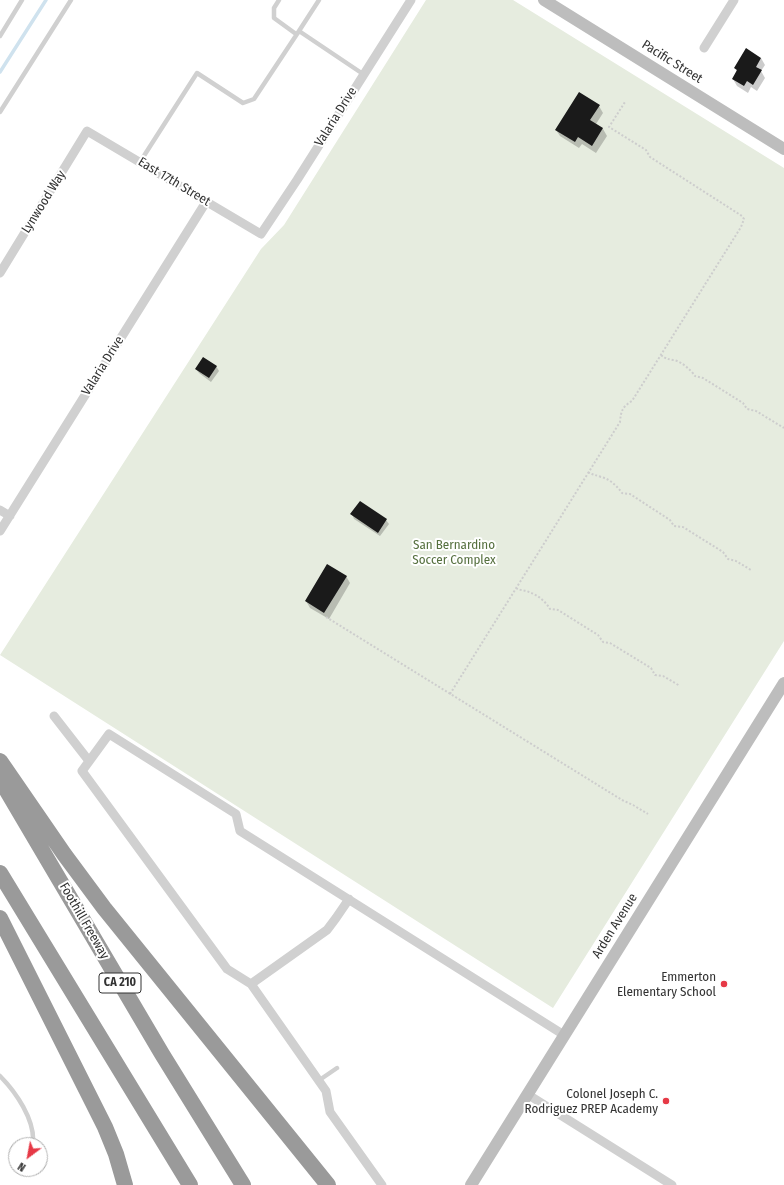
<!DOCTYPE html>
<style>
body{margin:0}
#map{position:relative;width:784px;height:1185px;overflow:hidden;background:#fff;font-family:"Fira Sans Condensed",sans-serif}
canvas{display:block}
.north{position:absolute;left:8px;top:1137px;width:40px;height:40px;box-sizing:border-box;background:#fff;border:1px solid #adadad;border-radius:50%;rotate:212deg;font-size:11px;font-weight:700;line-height:16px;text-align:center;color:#333}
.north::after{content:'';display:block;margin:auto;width:14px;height:18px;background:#e63946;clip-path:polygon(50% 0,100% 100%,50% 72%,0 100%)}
</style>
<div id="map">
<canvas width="784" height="1185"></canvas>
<div class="north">N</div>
</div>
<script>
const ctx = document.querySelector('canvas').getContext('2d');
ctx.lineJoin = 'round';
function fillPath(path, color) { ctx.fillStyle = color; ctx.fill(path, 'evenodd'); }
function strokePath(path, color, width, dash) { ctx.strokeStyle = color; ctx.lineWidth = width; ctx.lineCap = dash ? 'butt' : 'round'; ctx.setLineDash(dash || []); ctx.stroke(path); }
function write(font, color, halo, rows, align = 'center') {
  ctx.font = font + ' "Fira Sans Condensed",sans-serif'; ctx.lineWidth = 4; ctx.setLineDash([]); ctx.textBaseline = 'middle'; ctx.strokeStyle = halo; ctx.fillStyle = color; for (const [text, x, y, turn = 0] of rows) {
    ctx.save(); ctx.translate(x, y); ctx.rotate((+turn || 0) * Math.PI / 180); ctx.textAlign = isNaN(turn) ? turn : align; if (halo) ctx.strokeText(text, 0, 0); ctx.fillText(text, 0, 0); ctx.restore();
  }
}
fillPath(new Path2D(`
 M426,0H513L784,168V641L553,1008L0,655L261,249L284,225Z`), '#e6ecdf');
fillPath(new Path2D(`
 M761,58L765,65L761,71L765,78L757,91L751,87L748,93L737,86L733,79L737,72L735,68Z
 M599,106L603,113L596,124L603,129L607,136L596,153L582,144L579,148L560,136L556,130Z
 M216,366L219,371L211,382L199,373L196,369Z
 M352,514L386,520L389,524L380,536L354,519Z
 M346,576L350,583L329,619L310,608L306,601Z`), '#0003');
strokePath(new Path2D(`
 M0,72L46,0`), '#cfe2ee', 3.5);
fillPath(new Path2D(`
 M746,48L761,58L756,67L762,70L753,85L747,81L744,86L732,79L737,70L734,68Z
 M579,92L600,105L590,120L603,128L592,146L578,137L575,142L555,130Z
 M203,357L217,366L209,378L195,369Z
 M360,501L387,519L378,533L350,514Z
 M327,564L347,576L324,613L305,601Z`), '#1a1a1a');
strokePath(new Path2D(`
 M661,355C666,359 668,359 673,360C681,361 691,370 695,376L703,378L743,403L747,409L756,411L784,428
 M588,472C593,475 596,475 601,477C610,479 617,486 622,493L630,494L670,520L674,526L683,527L723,552L728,559L736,561L751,570
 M516,588C521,591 525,590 529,592C538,595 546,602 550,609L558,610L598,635L603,642L610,643L651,668L655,675L663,676L680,686
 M326,617L622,800L633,805L648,814
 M450,694L620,422C621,411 622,407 632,401L741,227L744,219L742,216L650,157L646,150L609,127L625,102`), '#cdcdcd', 2, [2, 2]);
strokePath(new Path2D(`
 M279,0L274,8V18L296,34
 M319,0L299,31L363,74
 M0,36L22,0
 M0,112L71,0
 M140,162L197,73L243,103L254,99L299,31
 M0,1076C16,1092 35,1120 33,1143
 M318,1081L337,1068`), '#d0d0d0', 4.5);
strokePath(new Path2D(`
 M704,48L734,0
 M0,273L87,131L261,234L297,180L411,0
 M0,510L10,516
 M0,531L206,202
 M54,716L89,761
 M251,984L327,930L336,918L349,899
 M527,1094L672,1185
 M382,1185L330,1112L326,1091L251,984L227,969L82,771L109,734L236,814L240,831L564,1035`), '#d0d0d0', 9);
strokePath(new Path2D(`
 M544,0L784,149
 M471,1185L784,683`), '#bdbdbd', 12);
strokePath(new Path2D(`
 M0,761L64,854L104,908L328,1185
 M0,779L162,1054L243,1185
 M0,873L190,1185
 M0,918L105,1127L116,1154L125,1185`), '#9a9a9a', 16);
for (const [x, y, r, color] of [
 [724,984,4,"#e63946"],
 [666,1101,4,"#e63946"]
]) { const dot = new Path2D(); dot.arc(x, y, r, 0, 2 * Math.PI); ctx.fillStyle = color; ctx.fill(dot); strokePath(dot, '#fff', 1.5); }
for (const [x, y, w] of [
 [120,983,42]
]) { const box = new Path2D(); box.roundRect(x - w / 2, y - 10, w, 20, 3); ctx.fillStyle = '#fff'; ctx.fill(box); strokePath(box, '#333', 1); }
write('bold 12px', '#333', null, [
 ["CA 210",120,983]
]);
write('13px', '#333', '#fff', [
 ["Pacific Street",672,62,32],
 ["Valaria Drive",336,117,-58],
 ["East 17th Street",174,182,31],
 ["Lynwood Way",44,202,-58],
 ["Valaria Drive",103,366,-58],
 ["Foothill Freeway",84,921,60],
 ["Arden Avenue",615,926,-58]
]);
write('13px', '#56703f', '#fff', [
 ["San Bernardino",454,545],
 ["Soccer Complex",454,560]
]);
write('13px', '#333', '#fff', [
 ["Emmerton",716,977],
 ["Elementary School",716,992],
 ["Colonel Joseph C.",658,1094],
 ["Rodriguez PREP Academy",658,1109]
], 'right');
</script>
